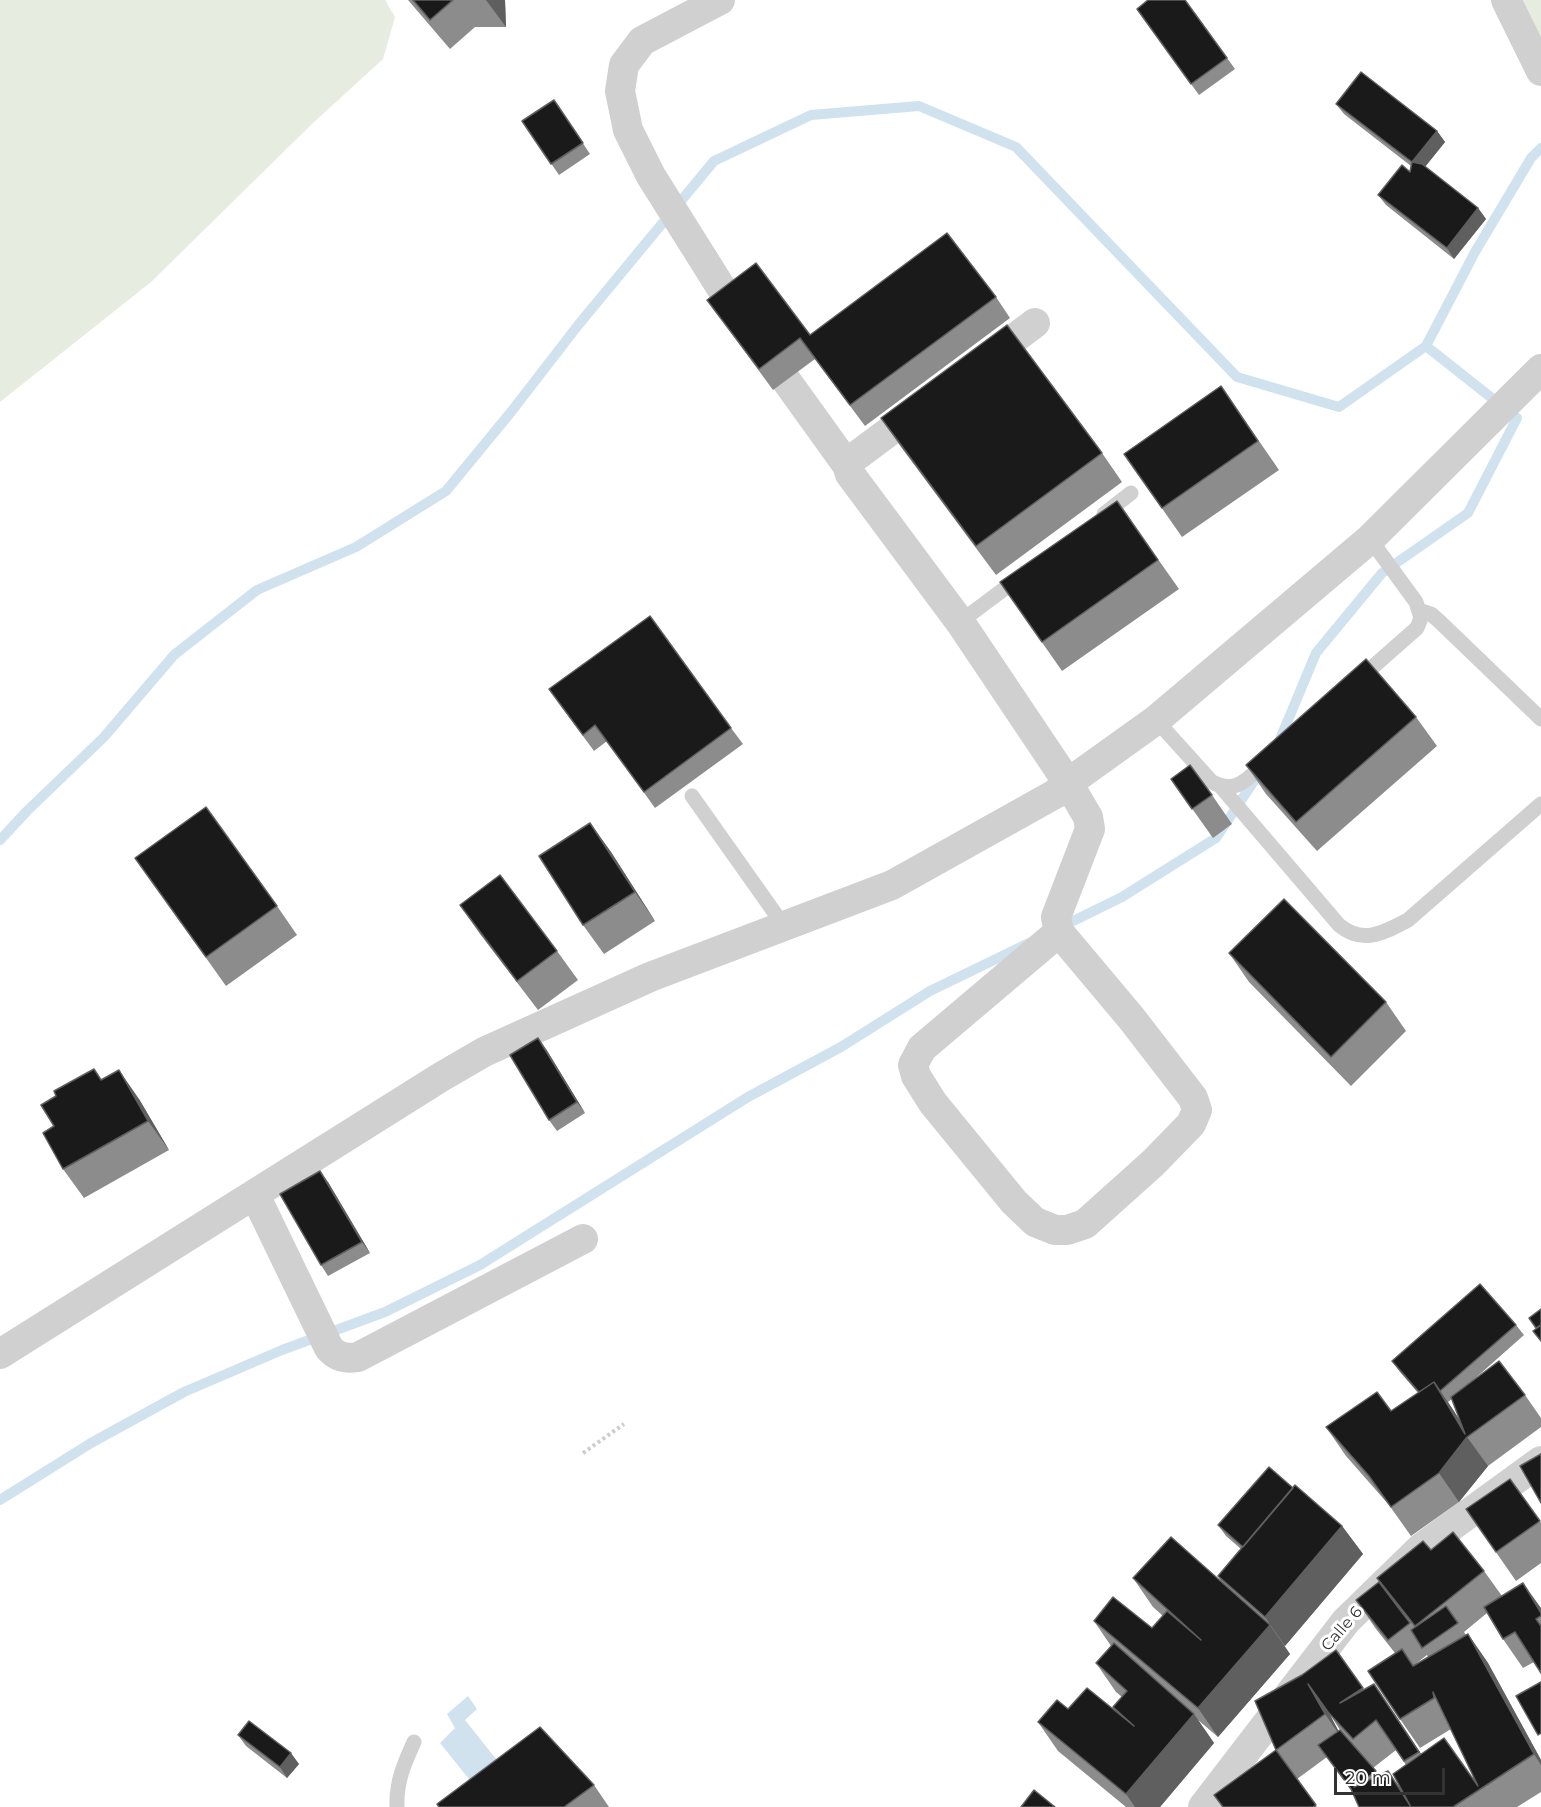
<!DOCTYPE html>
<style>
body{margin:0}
#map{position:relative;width:1541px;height:1807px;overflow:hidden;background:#fff;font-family:Montserrat,sans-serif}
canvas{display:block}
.scale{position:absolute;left:1334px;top:1768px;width:111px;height:27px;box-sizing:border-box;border:3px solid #333;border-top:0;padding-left:8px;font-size:18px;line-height:21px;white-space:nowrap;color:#333;-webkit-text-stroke:4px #fff;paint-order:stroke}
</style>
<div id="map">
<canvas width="1541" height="1807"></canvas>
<div class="scale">20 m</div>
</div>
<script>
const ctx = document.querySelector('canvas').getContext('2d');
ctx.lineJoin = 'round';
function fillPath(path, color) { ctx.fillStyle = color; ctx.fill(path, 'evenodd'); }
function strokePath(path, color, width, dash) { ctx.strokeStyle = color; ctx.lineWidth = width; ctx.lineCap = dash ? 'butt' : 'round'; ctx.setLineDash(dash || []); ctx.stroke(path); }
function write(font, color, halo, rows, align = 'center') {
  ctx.font = font + ' Montserrat,sans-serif'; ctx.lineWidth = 6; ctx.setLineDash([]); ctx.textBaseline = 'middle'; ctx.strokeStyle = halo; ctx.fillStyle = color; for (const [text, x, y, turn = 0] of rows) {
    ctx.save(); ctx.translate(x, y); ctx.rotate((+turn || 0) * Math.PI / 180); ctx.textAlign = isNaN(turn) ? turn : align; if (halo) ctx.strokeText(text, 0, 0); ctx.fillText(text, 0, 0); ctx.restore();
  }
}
fillPath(new Path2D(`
 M0,0H385L395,17L383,59L313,123L151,282L0,402Z
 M1513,0H1541V56Z`), '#e6ecdf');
fillPath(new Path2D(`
 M468,1696L477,1709L465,1720L500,1764L473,1784L440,1743L455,1728L447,1714Z`), '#cfe2ee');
strokePath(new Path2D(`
 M1278,744L1316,653L1382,573L1468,513L1517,418L1426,346
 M0,840L27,811L104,737L174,655L257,590L356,547L446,491L511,412L579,324L714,161L811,115L919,106L1016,147L1237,377L1339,407L1426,346L1475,252L1531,158L1541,148
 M1061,927L1122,897L1216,838L1258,775
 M0,1500L91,1443L184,1392L282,1350L385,1312L480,1265L748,1097L841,1047L930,991L1029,943`), '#cfe2ee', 10);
strokePath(new Path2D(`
 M583,1453L624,1424`), '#cdcdcd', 4, [3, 3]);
strokePath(new Path2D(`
 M1104,514L1131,493
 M1419,610L1431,614L1439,621L1541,719
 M960,622L1020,577
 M1358,680L1417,628L1421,618L1416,602L1370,539
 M1156,720L1212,782C1237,795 1248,778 1266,762
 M1221,787L1339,925C1363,945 1383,933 1408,920L1541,804
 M692,796L784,926
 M397,1807C396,1782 404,1764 414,1742`), '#d0d0d0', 15);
strokePath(new Path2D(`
 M720,0L642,41L624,65L620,91L628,130L651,176L732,305L847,465
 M1506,0L1541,71
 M983,362L1035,323
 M922,407L855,457L847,465L850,474L960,622L1068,783L1088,817L1090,829L1056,917L1059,932L1132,1019L1193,1098L1197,1110L1191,1124L1153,1163L1085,1224L1067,1230H1055L1035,1222L1014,1202L933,1103L916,1076L913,1065L922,1048L1059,932
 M255,1195L329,1348C337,1357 345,1359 358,1357L583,1239
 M0,1354L441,1077L484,1052L650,977L892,885L1055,794L1068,783L1156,720L1370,539L1541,369
 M1203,1807L1346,1621L1420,1549L1541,1461`), '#d0d0d0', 30);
fillPath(new Path2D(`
 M408,0H456L475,27L450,49Z
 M456,0H505L506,27H475Z
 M1185,0L1235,69L1199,95L1137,9Z
 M554,100L590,154L559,175L522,121Z
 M1336,104L1437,131L1445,142L1425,167L1478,208L1486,219L1454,259L1386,205L1378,195L1410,172L1411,166L1344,114Z
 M996,297L1010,318L865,426L815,359L773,390L707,300L810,335Z
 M1221,386L1279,470L1182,537L1124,454Z
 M881,418L1102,453L1122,482L996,575L901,447Z
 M1117,501L1179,589L1062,671L1000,582Z
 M561,706L731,728L743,744L655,808L607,741L594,751Z
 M1416,717L1437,746L1317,851L1266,794L1246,765Z
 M1171,779L1212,795L1232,824L1213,838Z
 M590,823L611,852L655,921L604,954L583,925Z
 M135,858L277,906L297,935L226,986Z
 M460,905L557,951L578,980L538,1010L480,934Z
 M1229,953L1386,1002L1406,1031L1351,1086L1249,982Z
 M546,1049L585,1113L557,1131L549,1120Z
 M94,1069L102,1080L139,1099L169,1150L84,1198L63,1169L56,1096Z
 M328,1182L370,1253L328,1276L321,1265Z
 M1516,1325L1524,1335L1471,1382L1525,1395L1541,1418V1427L1488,1466L1459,1502L1411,1536L1389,1505L1346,1456L1326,1427L1391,1411L1418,1393L1400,1372L1392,1361ZM1452,1399L1460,1421L1448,1402Z
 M1510,1479L1541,1523V1563L1516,1581L1466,1509Z
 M1293,1488L1342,1526L1363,1554L1285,1646L1283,1644L1290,1654L1218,1737L1198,1720L1214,1743L1160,1807H1126L1058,1751L1038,1722L1068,1709L1118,1713L1113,1707L1122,1697L1116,1692L1096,1663L1111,1646L1094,1621L1152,1628L1163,1616L1153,1607L1133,1578L1222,1583L1218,1576L1241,1549L1226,1536L1218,1525Z
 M1431,1550L1484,1571L1502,1596L1541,1608V1673L1534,1662L1523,1668L1503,1639L1487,1613L1464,1632L1466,1635L1468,1634L1488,1663L1541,1760V1792L1517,1807H1359L1351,1790L1327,1757L1297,1779L1317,1807H1223L1277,1751L1255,1701L1302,1675L1336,1650L1364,1690L1374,1684L1421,1754L1478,1786L1451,1729L1420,1748L1400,1719L1395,1653L1376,1629L1356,1600L1394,1603L1377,1578ZM1427,1655L1428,1657L1414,1665ZM1329,1713L1340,1730L1338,1731ZM1396,1750L1406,1765L1409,1803L1396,1782L1379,1776L1373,1768Z
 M238,1735L299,1764L287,1778L246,1746Z
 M594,1785L609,1807H439Z`), '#8c8c8c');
fillPath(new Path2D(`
 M486,0H505L506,27Z
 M1437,131L1445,142L1420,173L1412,162Z
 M1478,208L1486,219L1454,259L1447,248Z
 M590,823L611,852L655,921L635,892Z
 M538,1038L546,1049L585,1113L577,1102Z
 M119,1070L139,1099L169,1150L148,1121Z
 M320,1171L328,1182L370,1253L362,1242Z
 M1434,1382L1454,1411L1469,1436L1468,1437Z
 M1467,1437L1488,1466L1459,1502L1439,1473Z
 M1342,1526L1363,1554L1285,1646L1265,1617Z
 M1523,1583L1541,1608V1613Z
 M1270,1625L1290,1654L1218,1737L1198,1708Z
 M1468,1634L1488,1663L1541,1760V1765L1534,1754Z
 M1308,1684L1329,1713L1345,1743L1325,1714Z
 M1374,1684L1394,1713L1439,1781L1419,1752Z
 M1194,1714L1214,1743L1160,1807H1135L1126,1794Z
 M291,1753L299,1764L287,1778L280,1767Z`), '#5f5f5f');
const building = new Path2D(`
 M413,0H453L430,20Z
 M1148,0H1185L1227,58L1191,84L1137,9Z
 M1361,72L1437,131L1412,162L1336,104Z
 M554,100L583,143L551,164L522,121Z
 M1412,162L1422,164L1478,208L1447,248L1378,195L1402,165L1410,172Z
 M947,233L996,297L850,405L800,338L759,369L707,300L756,263L810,335Z
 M1007,325L1102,453L976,546L881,418Z
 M1221,386L1258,441L1162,508L1124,454Z
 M1117,501L1158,560L1042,642L1000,582Z
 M650,616L731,728L644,792L595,725L583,735L549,689Z
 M1366,659L1416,717L1296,822L1246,765Z
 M1190,765L1212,795L1192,809L1171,779Z
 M206,807L277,906L206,957L135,858Z
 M590,823L635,892L583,925L539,856Z
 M500,875L557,951L517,981L460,905Z
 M1284,899L1386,1002L1331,1057L1229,953Z
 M538,1038L577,1102L549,1120L510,1055Z
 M94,1069L101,1080L119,1070L148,1121L63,1169L43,1133L54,1126L41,1105L56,1096L54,1091Z
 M320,1171L362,1242L321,1265L280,1194Z
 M1480,1284L1516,1325L1440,1391L1434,1382L1419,1392L1392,1361Z
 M1541,1309V1325L1536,1328L1529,1318Z
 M1541,1325V1341L1533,1331Z
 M1499,1361L1525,1395L1467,1437L1439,1473L1391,1507L1369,1476L1326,1427L1377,1392L1391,1411L1434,1382L1465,1434L1451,1397Z
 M1541,1454V1503L1520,1466Z
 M1269,1467L1293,1488L1243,1547L1218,1525Z
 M1510,1479L1540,1521L1496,1552L1466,1509Z
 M1295,1485L1342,1526L1265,1617L1218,1576Z
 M1453,1532L1484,1571L1415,1626L1377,1578L1423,1541L1431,1550Z
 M1171,1537L1270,1625L1198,1708L1094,1621L1113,1597L1152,1628L1167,1611L1201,1640L1133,1578Z
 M1379,1582L1410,1623L1388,1640L1356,1600Z
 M1523,1583L1541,1613V1616L1536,1619L1541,1626V1673L1515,1632L1503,1639L1484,1607Z
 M1446,1606L1458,1623L1422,1648L1411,1630Z
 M1468,1634L1534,1754L1453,1807H1411L1393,1774L1444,1738L1478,1786L1433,1692L1434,1698L1400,1719L1368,1671L1402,1649L1413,1666Z
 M1114,1643L1194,1714L1126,1794L1038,1722L1057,1700L1068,1709L1087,1688L1134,1726L1113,1707L1127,1691L1096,1663Z
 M1336,1650L1363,1688L1340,1703L1374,1684L1419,1752L1404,1761L1376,1720L1353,1739L1328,1712L1308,1684L1325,1714L1276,1750L1255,1701L1302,1675Z
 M1541,1682V1733L1538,1735L1516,1696Z
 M249,1721L291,1753L280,1767L238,1735Z
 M540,1727L594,1785L564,1807H439L437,1804Z
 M1340,1730L1376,1771L1354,1787L1388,1771L1411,1807H1359L1351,1789L1318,1745Z
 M1276,1750L1316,1805L1313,1807H1223L1214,1795Z
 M1034,1790L1055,1807H1021Z`);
fillPath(building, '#1a1a1a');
strokePath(building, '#5f5f5f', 1.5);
write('16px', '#333', '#fff', [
 ["Calle 6",1342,1629,-49]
]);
</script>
